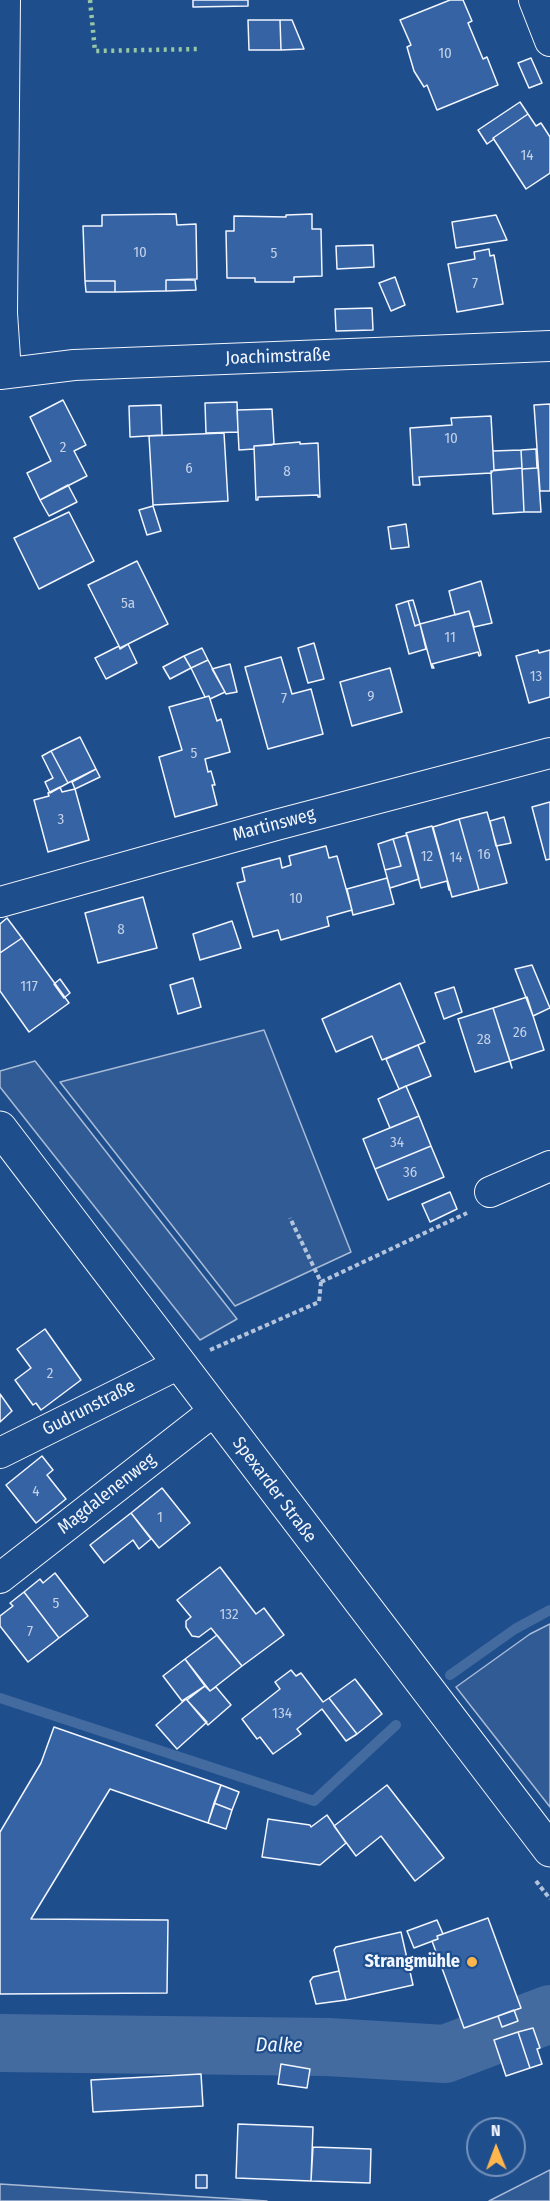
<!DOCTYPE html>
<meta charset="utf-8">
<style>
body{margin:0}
#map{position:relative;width:550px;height:2201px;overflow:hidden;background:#1f4e8c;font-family:"Fira Sans Condensed",sans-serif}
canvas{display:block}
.north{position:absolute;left:466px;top:2117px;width:60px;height:60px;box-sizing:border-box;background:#1f4e8c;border:2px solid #7391ba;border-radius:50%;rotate:359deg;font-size:16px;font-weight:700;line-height:24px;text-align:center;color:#f2f6ff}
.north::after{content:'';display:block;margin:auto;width:21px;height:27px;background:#ffb74d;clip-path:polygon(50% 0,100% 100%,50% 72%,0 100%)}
</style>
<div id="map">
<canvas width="550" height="2201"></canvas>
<div class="north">N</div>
</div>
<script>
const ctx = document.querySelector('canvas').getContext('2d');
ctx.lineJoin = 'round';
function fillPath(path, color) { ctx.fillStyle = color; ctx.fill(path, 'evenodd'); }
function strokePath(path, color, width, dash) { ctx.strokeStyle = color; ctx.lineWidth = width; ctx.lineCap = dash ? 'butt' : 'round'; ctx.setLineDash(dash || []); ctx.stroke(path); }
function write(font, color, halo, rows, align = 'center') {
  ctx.font = font + ' "Fira Sans Condensed",sans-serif'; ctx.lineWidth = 4.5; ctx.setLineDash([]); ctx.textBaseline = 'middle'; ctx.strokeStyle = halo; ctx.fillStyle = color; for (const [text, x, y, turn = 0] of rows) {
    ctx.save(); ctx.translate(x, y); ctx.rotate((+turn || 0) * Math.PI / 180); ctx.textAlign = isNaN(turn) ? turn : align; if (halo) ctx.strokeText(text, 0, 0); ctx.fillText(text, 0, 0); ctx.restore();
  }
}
const built = new Path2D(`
 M264,1030L351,1252L235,1306L60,1082Z
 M35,1061L237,1319L200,1340L0,1087V1071Z
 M550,1624V1807L456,1687L530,1634Z
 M550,2170V2201H489Z
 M0,2184L267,2201H0Z`);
fillPath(built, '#305b95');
strokePath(built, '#a8bbd7', 1.5);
strokePath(new Path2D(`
 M450,1675L515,1629L550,1610
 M0,1698L314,1801L396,1725`), '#446ba0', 10);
strokePath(new Path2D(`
 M0,2043L328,2047L445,2054L550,2014`), '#446ba0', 58);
const building = new Path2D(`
 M193,0H248V6L193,7Z
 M450,0H463L472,21L468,23L483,59L487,57L498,85L437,110L427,85L424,87L414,71L407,47L411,45L400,20Z
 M248,20H280L281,50H249Z
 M280,20H292L304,49L281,50Z
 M531,58L542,83L529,88L518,63Z
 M520,102L528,114L493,138L494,139L487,144L478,130Z
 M528,114L536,126L541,123L550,137V173L526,189L493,138Z
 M176,214L177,225L196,224L197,279L166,280V291H164L115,292V281H85L83,226H102V215Z
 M312,214V229H321L322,276L294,277V282H255V278H227L226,231H234V216L286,217V215Z
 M496,215L507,240L456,248L452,222Z
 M373,245L374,267L337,269L336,246Z
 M489,249L490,256L494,255L503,304L457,312L448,264L475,259L474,252Z
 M395,277L405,305L391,311L379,283Z
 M166,280H195L196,290L166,291Z
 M85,281H115V292H86Z
 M372,308L373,330L336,331L335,309Z
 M63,400L86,445L74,451L87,476L40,500L27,473L51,461L30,417Z
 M237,402L238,432L206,433L205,403Z
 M550,404V491H540L534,405Z
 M161,405L162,435L130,437L129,406Z
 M272,409L274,443L272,445L254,446V449L239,450L237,410Z
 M491,416L494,470L491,473L419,477L420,485H413L410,428L452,425L451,418Z
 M224,433L228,501L153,505L149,436Z
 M300,442V444L318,443L320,497H318V495L258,497V500H256L254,446Z
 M536,449L537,468L522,469L521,450Z
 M521,450L522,468L494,470L493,451Z
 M522,468L524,512L493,514L491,471Z
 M537,468H538L541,512H524L522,469Z
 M68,485L77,502L49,516L40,500Z
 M153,506L161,531L147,535L139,510Z
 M69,512L94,561L39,589L14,538Z
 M406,524L409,547L391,549L388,527Z
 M137,561L168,624L120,648L88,585Z
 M481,581L492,623L474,627L469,611L455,615L449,591Z
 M413,600L420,624L415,626L408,601Z
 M408,601L415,626L420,624L426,649L409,654L396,605Z
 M469,611L481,655L479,656L478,652L432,664L434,668H432L420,624Z
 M314,643L324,679L308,683L298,648Z
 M128,644L137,663L106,679L95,658L119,646L120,649Z
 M202,648L208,660L191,668L184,656Z
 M538,650L539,653L550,650V697L529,703L516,656Z
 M184,656L191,668L170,679L163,667Z
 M281,657L292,694L311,689L323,734L268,749L245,667Z
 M208,660L225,692L210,699L209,696L205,697L191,668Z
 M230,664L237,692L226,694L212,669Z
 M390,668L402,712L352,726L340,682Z
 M209,696L217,721L221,719L230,752L205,759L208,772L211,771L215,785H212L217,805L175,817L159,757L182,750L169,707Z
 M80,737L96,769L68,783L51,751Z
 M51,751L68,783L50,793L45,782L53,778L42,756Z
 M96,769L100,777L75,789L72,782Z
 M60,787L62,792L75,789L89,840L48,852L34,800L49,796L48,793Z
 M550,802V859L546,860L532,807Z
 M487,812L507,883L479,890L459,819Z
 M504,817L511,843L496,846L490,821Z
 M459,819L479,890L452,897L433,827Z
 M432,826L450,889L449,890L447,881L421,888L406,833Z
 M407,835L419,879L390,888L385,870L401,866L393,839Z
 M393,839L401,866L385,870L378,844Z
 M326,846L329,858L337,856L352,910L327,917L329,926L281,940L278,930L253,937L237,883L245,881L242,868L280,858L282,868L291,865L289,856Z
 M387,878L394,904L353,915L347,889Z
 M143,897L157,948L98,963L85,913Z
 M7,918L22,938L0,953V924Z
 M232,921L241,948L200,960L193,934Z
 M22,938L69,1003L29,1032L0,991V953Z
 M532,965L550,1008L533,1016L515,969Z
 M193,978L201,1007L178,1014L170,985Z
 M60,979L70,993L64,998L54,984Z
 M400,983L425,1042L382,1060L372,1036L336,1052L322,1019Z
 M454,987L462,1012L444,1019L435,993Z
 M527,997L544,1050L510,1061L512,1068L493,1008Z
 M493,1008L510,1061L475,1072L458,1019Z
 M418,1045L431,1076L399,1089L386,1059Z
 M406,1086L419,1116L390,1128L378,1099Z
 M419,1116L431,1146L375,1169L363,1139Z
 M431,1146L444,1177L388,1200L375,1169Z
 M450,1192L457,1209L430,1222L422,1204Z
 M45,1329L81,1380L41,1410L36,1403L33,1405L15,1380L31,1368L17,1349Z
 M0,1394L12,1411L0,1422Z
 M42,1456L53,1470L47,1475L66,1499L36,1523L6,1485Z
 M162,1488L190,1523L159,1548L131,1513Z
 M131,1513L151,1539L139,1549L133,1540L104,1563L90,1545Z
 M220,1567L256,1614L264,1608L284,1635L242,1666L211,1628L199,1637L192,1636L186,1627V1621L191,1617L177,1600Z
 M55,1573L88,1616L59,1638L24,1592L40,1579L43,1583Z
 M24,1592L59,1638L28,1662L0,1626V1616L13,1606L10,1603Z
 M217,1635L242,1666L210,1691L185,1659Z
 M185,1659L205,1686L182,1701L163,1676Z
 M291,1670L296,1676L301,1673L323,1702L329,1698L357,1734L346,1741L322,1709L297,1729L301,1734L273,1754L260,1737L257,1739L242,1719L280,1689L275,1682Z
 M355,1679L382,1714L357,1734L329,1698Z
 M205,1686L210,1691L216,1687L231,1705L208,1725L187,1700Z
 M186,1699L207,1722L177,1749L156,1725Z
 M54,1727L221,1785L208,1823L110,1789L31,1919L168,1920L167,1993L0,1994V1832L41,1763Z
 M221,1785L239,1792L232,1810L214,1803Z
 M387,1785L444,1858L415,1881L381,1836L356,1856L334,1826Z
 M214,1803L232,1810L226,1829L208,1823Z
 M327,1815L346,1843L320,1865L262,1857L268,1819L310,1825L311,1827Z
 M488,1918L521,2008L464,2028L432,1941L438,1939L437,1936Z
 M437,1920L443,1934L437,1936L438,1939L414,1948L407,1931Z
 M401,1932L413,1985L346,2000L334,1950L336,1947Z
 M339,1971L346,2000L316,2004L310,1981L313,1977Z
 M514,2010L518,2021L502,2027L498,2016Z
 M533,2028L540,2048L537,2049L542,2064L530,2068L518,2032Z
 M518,2032L530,2068L506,2076L494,2040Z
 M281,2064L310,2069L307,2088L278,2084Z
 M201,2074L203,2106L93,2112L91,2080Z
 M238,2124L313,2127L311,2181L236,2178Z
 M313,2147L371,2149L370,2183L311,2181Z
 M196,2175H207V2188H196Z`);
fillPath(building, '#3563a3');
strokePath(building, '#f2f6ff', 1.5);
const minor = new Path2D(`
 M5,0L2,313L6,372
 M534,0L550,41
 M0,374L74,365L550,346
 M0,902L276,825L550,753
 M490,1192L550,1166
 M0,1453L179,1364
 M0,1578L214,1411`);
const secondary = new Path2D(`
 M0,1128L550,1850`);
strokePath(minor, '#f2f6ff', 32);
strokePath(secondary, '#f2f6ff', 35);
strokePath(new Path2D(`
 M321,1282L467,1213
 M210,1350L319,1302L321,1282L290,1218
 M536,1881L550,1899`), '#b3c4dc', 4, [4.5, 3]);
strokePath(minor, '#1f4e8c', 30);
strokePath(secondary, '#1f4e8c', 33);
strokePath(new Path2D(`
 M90,0L95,51L199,49`), '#97c8a6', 4.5, [3, 4.5]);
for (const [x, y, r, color] of [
 [472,1962,6,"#ffb74d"]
]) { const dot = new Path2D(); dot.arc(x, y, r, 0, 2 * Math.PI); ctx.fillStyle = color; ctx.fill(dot); strokePath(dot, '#1f4e8c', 2); }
write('15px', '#c3d1e8', null, [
 ["10",445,54],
 ["14",527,156],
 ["10",140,253],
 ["5",274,254],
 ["7",475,284],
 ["10",451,439],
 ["2",63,448],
 ["6",189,469],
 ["8",287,472],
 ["5a",128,604],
 ["11",450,638],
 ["13",536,677],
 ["9",371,697],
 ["7",284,699],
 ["5",194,754],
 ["3",61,820],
 ["16",484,855],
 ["12",427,857],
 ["14",456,858],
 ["10",296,899],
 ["8",121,930],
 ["117",29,987],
 ["26",520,1033],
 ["28",484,1040],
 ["34",397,1143],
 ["36",410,1173],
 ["2",50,1374],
 ["4",36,1492],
 ["1",160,1518],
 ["5",56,1604],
 ["132",229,1615],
 ["7",30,1632],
 ["134",282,1714]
]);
write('18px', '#f2f6ff', '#1f4e8c', [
 ["Joachimstraße",278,357,-2],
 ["Martinsweg",274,825,-15],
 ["Gudrunstraße",89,1408,-27],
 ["Spexarder Straße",274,1490,53],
 ["Magdalenenweg",107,1494,-38]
]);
write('bold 18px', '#f2f6ff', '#1f4e8c', [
 ["Strangmühle",460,1962]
], 'right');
write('italic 20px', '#f2f6ff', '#1f4e8c', [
 ["Dalke",279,2046,1]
]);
</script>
